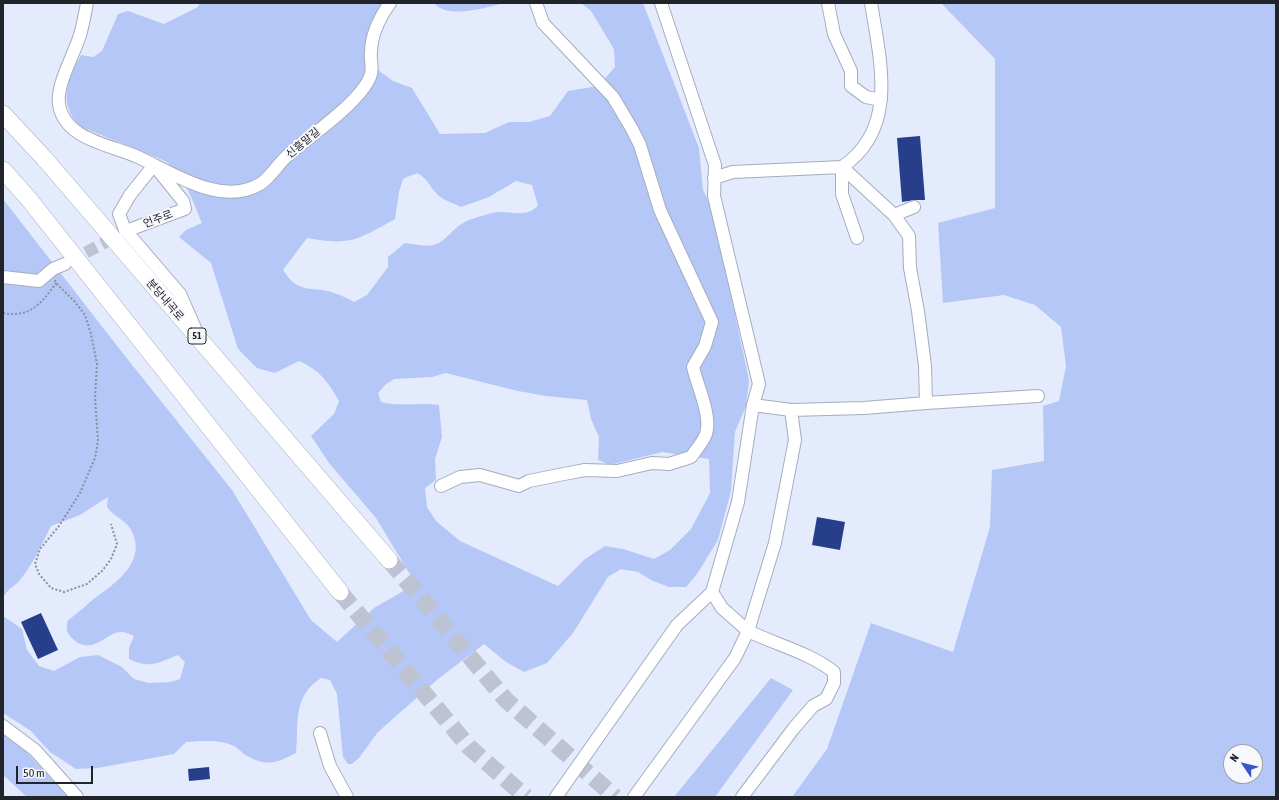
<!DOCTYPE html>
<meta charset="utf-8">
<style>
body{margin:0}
#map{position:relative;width:1279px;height:800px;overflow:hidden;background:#e4ebfd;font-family:"Asap Condensed",sans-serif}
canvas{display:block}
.frame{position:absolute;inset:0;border:4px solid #22242b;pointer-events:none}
.north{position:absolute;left:1223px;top:744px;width:40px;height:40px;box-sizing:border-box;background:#f7f8fc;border:1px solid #a2a3a8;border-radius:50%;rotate:305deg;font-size:11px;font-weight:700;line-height:16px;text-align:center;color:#22242b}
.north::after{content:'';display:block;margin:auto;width:14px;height:18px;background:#3756c7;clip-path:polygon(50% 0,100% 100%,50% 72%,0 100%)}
.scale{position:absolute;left:16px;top:766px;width:77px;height:18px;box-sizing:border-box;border:2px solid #22242b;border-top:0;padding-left:5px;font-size:12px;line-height:14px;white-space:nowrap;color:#22242b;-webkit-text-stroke:3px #f7f8fc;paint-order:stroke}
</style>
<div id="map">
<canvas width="1279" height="800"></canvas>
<div class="frame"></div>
<div class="north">N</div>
<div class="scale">50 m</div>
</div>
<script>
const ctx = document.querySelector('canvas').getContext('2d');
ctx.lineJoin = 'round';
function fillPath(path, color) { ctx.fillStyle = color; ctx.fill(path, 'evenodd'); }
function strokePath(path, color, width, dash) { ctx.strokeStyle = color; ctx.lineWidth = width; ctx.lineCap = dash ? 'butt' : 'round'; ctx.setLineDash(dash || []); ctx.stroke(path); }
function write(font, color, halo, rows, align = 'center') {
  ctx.font = font + ' "Asap Condensed","Noto Sans KR",sans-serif'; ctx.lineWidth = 4; ctx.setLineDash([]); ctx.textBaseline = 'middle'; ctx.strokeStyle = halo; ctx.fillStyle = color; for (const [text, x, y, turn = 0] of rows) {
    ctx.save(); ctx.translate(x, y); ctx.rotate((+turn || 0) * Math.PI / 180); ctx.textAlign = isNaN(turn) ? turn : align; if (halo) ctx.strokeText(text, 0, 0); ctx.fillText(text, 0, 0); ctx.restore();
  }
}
fillPath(new Path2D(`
 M200,3H387L371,65L393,81L412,88L440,134L485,133L509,122H529L550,116L568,91L598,86L615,67L614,49L591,11L581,3H643L699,148L703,190L712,207L749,380L746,406L735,432L731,491L718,540L697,574L686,587H669L653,581L638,572L621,569L608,577L573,633L547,663L524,672L506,662L484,644L438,679L378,732L359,758L352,764H348L343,757L337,694L330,680L321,678C292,697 299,723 296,753C276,763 268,767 247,756C242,753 239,749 234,746C219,739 202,741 186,742L174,754L98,768L76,769L50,752L31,731L3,713V616L22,629L27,650L39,666L54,671L80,657L98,655L122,667L134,679L149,683L170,682L180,679L185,662L178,655C158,663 150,669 129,659V648L134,636C131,635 126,632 122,632C106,631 92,659 71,637C66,632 66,627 68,620C79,613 88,603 99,595C119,581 147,559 131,530C126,520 114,517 107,507L108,497L80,515L51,526C42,544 33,564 20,580C14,587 7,589 3,598V199L125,356L232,490L311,620L337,642L374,608L414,585L411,576L376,518L329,463L311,436L334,414L339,401C328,381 319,370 299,361L275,373L257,368L238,349L211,263L179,237L186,230L202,223C193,202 184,174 165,161L79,126C58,102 67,80 81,55L93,57L102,51L118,14L128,11L164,24L198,7ZM417,173C428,179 428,184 436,193C442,200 453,203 461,207L489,197L516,181L532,185L538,205C527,220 507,209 492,213C482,216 472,218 463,223C452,229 446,242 433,245C425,247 413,244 405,243L388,257V267L367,295L354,302C349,299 343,296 337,294C313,284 300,297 283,270L307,238C351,246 357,240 395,219L399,192L403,179ZM446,373L518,391L546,396L587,400L591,419L599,437L598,460L610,465L662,452L709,459L710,493L691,529L670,550L654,559L623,549L605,546L585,559L558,586L460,541L436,521L427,507L425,488L436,480L435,459L442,437L439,405C420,402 401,407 381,402L378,393L385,385L394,379L432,377Z
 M434,3H505C487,7 448,20 434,3Z
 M941,3H1276V797H792L827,749L871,623L953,652L990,527L992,470L1044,461L1043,406L1059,401L1066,366L1061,327L1035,305L1004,295L943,303L938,223L995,208V59ZM1231,752H1255V776H1231Z
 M771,678L793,690L715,797H674Z
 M3,733L16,741L69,797H27L3,775Z`), '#b4c7f6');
fillPath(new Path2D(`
 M920,136L925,200H915L902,202L897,138Z
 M817,517L845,522L840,550L812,545Z
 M41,613L58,650L38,659L21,622Z
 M209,767L210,779L189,781L188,769Z`), '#273e8a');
strokePath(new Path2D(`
 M70,261L119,235`), '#bdc3d3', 12, [12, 6]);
strokePath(new Path2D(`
 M389,560L506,700L615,797
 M340,592L469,747L526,797`), '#bdc3d3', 17, [17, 8]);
const minor = new Path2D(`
 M87,3C85,14 83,25 80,35C74,55 56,85 59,104C64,140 112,145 138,157C173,173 221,207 260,184C270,178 278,164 287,156C308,137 364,100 371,74C373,68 370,59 371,53C371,35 380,17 390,3
 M828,3L834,34L851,71V86L866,97L881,100
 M714,178L733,172L842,167L894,215L909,236L910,268L918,311L925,366L926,403L864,408L791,410
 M894,215L914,207
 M126,232V231L185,209L183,201L154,165L130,195L119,214L125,230L126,231L180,294L195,328
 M857,238L842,194V167C899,129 880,60 871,3
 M3,277L39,281L53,269L65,264
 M926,403L1038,396
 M441,486L460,477L480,475L519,486L529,481L564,474L585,470L617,471L652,463L669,464L691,457C696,450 703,442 706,434C712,416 697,385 693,367L705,346L712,322L660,210L640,145L632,129L613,97L543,23L536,3
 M3,726L35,750L77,797
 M320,733L330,766L347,797
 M556,797L677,625L712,592
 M634,797L735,658L748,631L722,608L712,592L738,502L753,405L759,384L714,196L715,165L661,3
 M742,797L794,728L813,706L826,699L834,683V672C808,652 777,645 748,631L775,543L795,440L791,410L753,405`);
const highway = new Path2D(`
 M3,114L44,158L389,560
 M3,170L28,198L340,592`);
strokePath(minor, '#a5acbc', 14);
strokePath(highway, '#a5acbc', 18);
strokePath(new Path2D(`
 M55,280L56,283L75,302L85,315L91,334L97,364L95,398L98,441L95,458L80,493L59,526L40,549L35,564L39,574L51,588L64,592L87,584L103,570L111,559L117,544L111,524
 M3,313C30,318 41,304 56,283`), '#8a8f9c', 2, [2, 2]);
strokePath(minor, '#fff', 12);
strokePath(highway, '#fff', 17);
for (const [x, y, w] of [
 [197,336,18]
]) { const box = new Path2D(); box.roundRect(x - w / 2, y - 8, w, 16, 3); ctx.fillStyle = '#f7f8fc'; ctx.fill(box); strokePath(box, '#22242b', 1); }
write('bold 10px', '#22242b', null, [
 ["51",197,336]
]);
write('11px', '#22242b', '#f7f8fc', [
 ["신흥말길",303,143,-40],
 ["언주로",158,219,-21],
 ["분당내곡로",165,300,49]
]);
</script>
